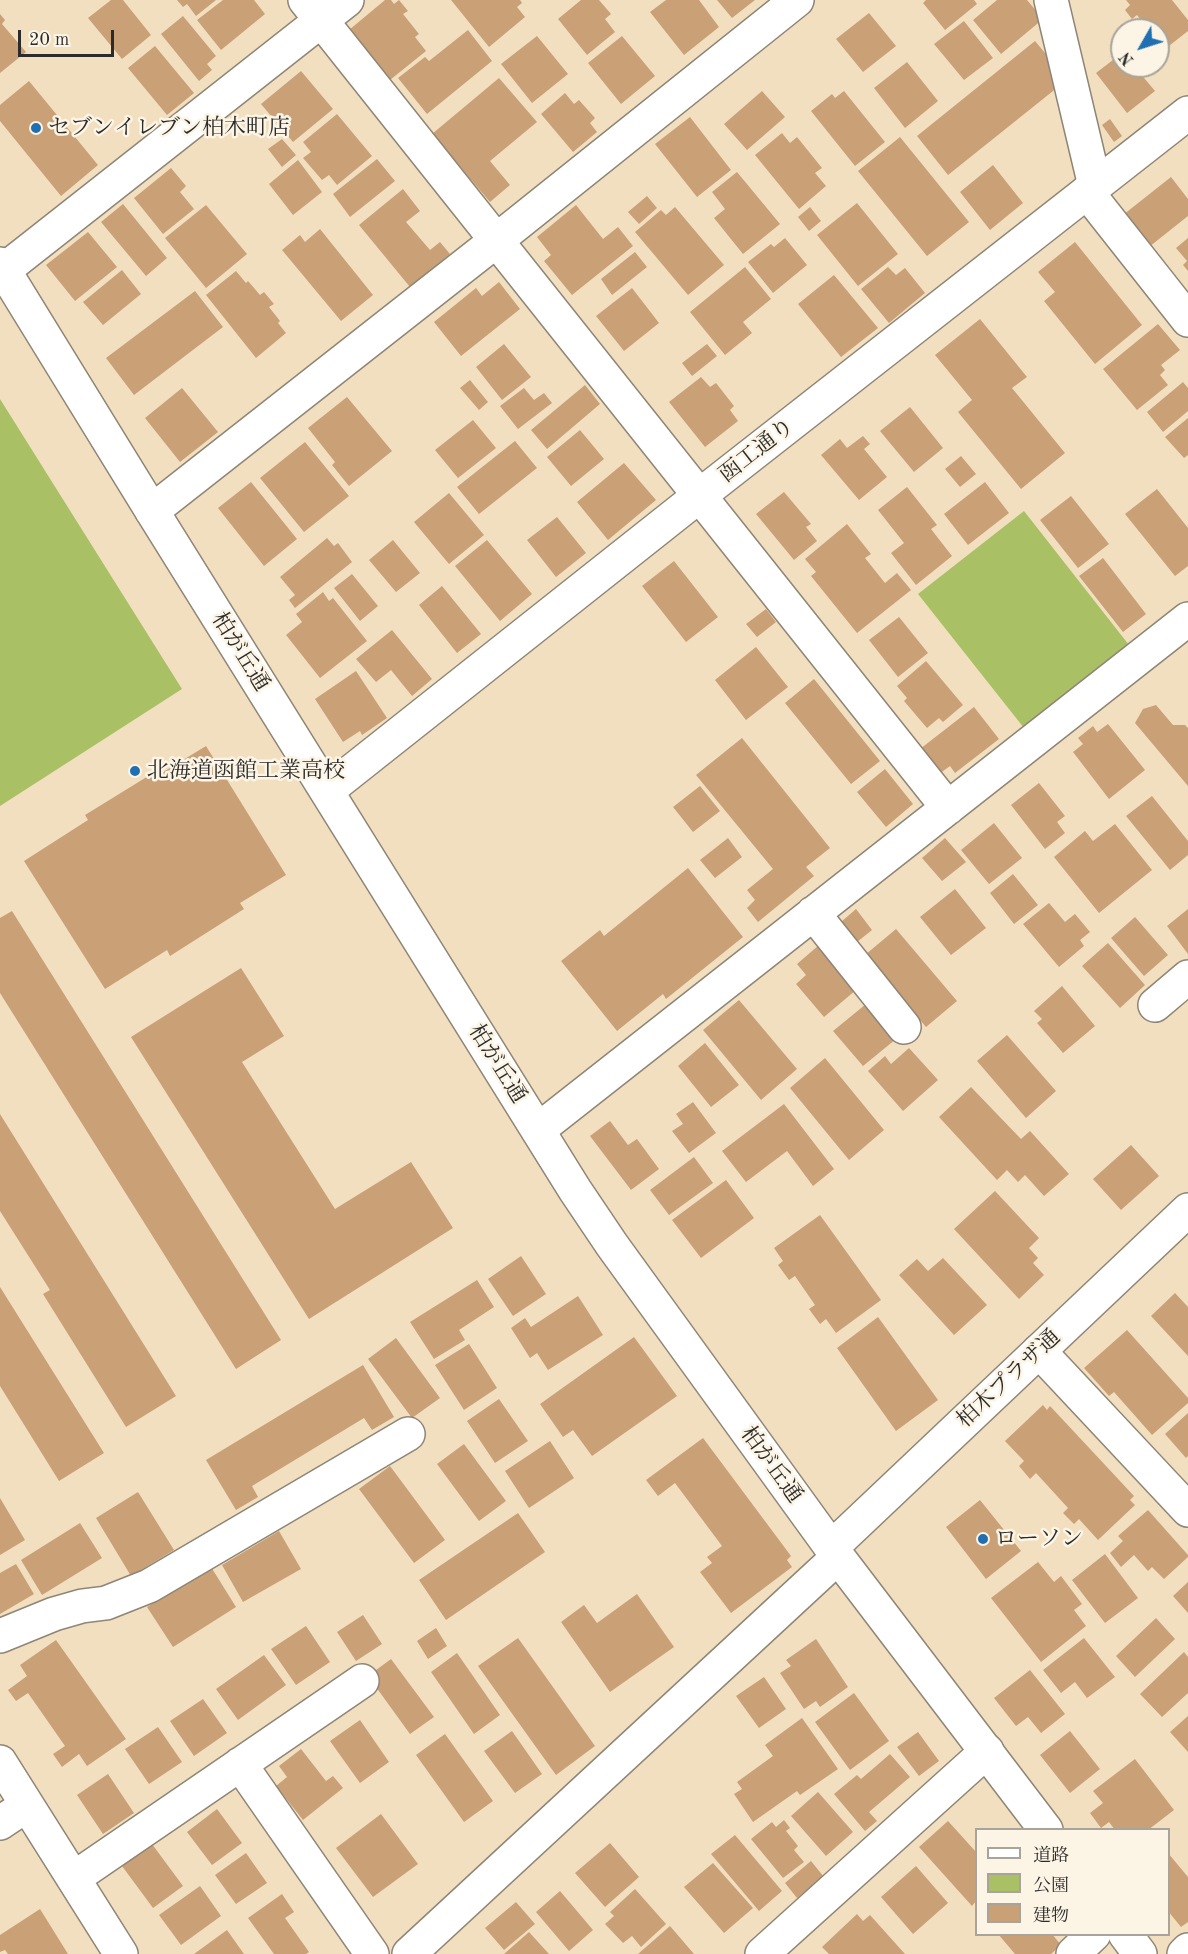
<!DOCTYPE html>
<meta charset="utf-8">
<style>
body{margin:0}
#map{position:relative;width:1188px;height:1954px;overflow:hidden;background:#f2dfc0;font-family:"Old Standard TT","Noto Serif JP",serif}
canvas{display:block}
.legend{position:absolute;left:975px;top:1828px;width:195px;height:108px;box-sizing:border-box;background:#fcf5e5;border:2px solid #a8a49b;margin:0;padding:8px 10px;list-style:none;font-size:18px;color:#2b2b2b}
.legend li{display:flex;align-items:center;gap:12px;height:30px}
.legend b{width:30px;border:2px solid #a8a49b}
.north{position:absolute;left:1110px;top:18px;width:60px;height:60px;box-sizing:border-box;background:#fcf5e5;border:2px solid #a8a49b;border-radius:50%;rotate:231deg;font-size:16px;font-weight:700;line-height:24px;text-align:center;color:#2b2b2b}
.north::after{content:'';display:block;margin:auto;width:21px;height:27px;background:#1f6fb2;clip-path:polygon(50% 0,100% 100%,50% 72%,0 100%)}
.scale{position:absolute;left:18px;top:30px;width:96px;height:27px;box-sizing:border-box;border:3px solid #2b2b2b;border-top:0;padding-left:8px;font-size:18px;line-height:21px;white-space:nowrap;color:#2b2b2b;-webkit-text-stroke:4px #fcf5e5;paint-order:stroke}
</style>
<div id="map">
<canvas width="1188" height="1954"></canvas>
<ul class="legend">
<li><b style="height:8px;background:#fff"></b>道路</li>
<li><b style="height:16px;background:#a9c065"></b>公園</li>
<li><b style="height:16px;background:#caa076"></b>建物</li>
</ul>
<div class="north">N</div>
<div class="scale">20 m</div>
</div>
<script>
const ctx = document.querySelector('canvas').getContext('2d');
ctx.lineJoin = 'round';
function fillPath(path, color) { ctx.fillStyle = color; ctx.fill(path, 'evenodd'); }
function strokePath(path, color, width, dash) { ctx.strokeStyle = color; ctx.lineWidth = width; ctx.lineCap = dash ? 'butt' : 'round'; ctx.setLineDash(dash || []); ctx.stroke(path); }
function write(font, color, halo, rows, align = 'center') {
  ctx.font = font + ' "Old Standard TT","Noto Serif JP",serif'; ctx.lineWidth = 5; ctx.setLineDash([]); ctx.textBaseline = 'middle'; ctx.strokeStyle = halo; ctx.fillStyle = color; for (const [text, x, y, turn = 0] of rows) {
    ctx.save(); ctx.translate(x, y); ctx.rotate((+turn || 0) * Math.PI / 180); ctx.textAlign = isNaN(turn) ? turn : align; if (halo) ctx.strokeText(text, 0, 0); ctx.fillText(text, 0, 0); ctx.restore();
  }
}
fillPath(new Path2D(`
 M0,399L182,689L0,806Z
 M1024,511L1129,645L1024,728L918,594Z`), '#a9c065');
fillPath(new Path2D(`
 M111,0H123L151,35L122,59L88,18Z
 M177,0H216L196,16L187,4L183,7Z
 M223,0H254L265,14L221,50L197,20Z
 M385,0H391L394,4L399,0L408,11L403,14L419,34L415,37L426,51L390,80L349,30Z
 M451,0H520L522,3L517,7L525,17L489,47Z
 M581,0H599L611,14L605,19L615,32L587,55L558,19Z
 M666,0H699L719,27L684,55L650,12Z
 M717,0H755L732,18Z
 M926,0H974L977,4L945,30L923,3Z
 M997,0H1027L1043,19L1001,54L973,20Z
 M1126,0H1172L1188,20V31L1165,49L1158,41V30H1149L1137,15L1132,19L1125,10L1130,5Z
 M869,13L896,46L863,72L836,39Z
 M0,14L5,20L2,24L26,52L0,73Z
 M183,16L216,56L207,64L212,70L199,81L161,34Z
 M964,21L993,58L964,80L934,44Z
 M468,30L492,61L427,114L398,78L425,57L429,61Z
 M537,36L568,74L532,103L501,64Z
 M622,36L655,76L621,104L588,63Z
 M1035,41L1055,65L1058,87L948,175L917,136Z
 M155,46L194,93L167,115L128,68Z
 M1122,53V66H1134L1155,91L1127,113L1096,73Z
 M907,62L938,101L905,128L874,88Z
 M301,71L333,109L293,142L261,104Z
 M499,78L537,122L490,161L510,185L490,202L432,134Z
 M29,81L98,165L61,196L0,121V105Z
 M762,91L785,117L747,150L724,124Z
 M844,91L885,142L855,166L811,111L832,94L835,98Z
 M565,93L574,104L579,100L595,118L590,123L597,132L573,152L541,114Z
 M337,114L372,156L337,185L329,175L322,180L303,158L311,152L303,142Z
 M690,117L731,170L697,197L655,144Z
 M1110,119L1122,136L1114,142L1102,125Z
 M782,133L790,143L797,137L822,168L815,173L826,186L799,209L755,155Z
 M900,137L969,222L927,256L858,171Z
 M282,139L296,155L282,167L268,149Z
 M377,159L395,181L350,217L333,194Z
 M298,160L322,192L293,215L269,184Z
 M993,165L1023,203L990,230L960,192Z
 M171,168L186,186L180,192L194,209L163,234L134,198Z
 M737,172L780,224L743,254L714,218L725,209L712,192Z
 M1171,177L1188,199V216L1149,247L1123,215Z
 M403,189L420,211L406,222L430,250L440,242L450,254L410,287L359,225Z
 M647,196L657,208L639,224L628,212Z
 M857,203L898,254L858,286L817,235Z
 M123,204L167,258L146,276L101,222Z
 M206,205L247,254L206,288L165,238Z
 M576,205L603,239L618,227L633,246L572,295L544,261L551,255L537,237Z
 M675,207L724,265L688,295L635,232L661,210L666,215Z
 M810,207L821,221L809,231L798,217Z
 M320,229L373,295L341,321L282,250L300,235L305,242Z
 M88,232L117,267L75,301L46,265Z
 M785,238L807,265L773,293L748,262L771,244L774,247Z
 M1188,238V271L1183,265L1187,261L1176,248Z
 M1075,242L1142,325L1095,364L1044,301L1055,292L1038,272Z
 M635,252L647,267L612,295L601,279Z
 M745,267L771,299L743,322L752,333L725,355L690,312Z
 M888,267L896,275L905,268L925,293L889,323L861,289Z
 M122,270L141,294L103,325L83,302Z
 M236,271L246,283L248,281L260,295L264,292L274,304L269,307L280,321L278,323L286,333L256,358L206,295Z
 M834,275L878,328L841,357L798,304Z
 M499,282L520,309L461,356L434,322L476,288L482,296Z
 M632,288L659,323L624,351L596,316Z
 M195,291L223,327L134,395L106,358Z
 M980,319L1027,377L1012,388L1065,453L1021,489L958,412L972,400L935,355Z
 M1158,324L1180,350L1161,365L1165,370L1160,375L1168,385L1137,410L1103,369Z
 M504,344L531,377L502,400L476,367Z
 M707,344L717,356L692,376L682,363Z
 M701,377L710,387L716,383L734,406L730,410L738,421L705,447L669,402Z
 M470,380L488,402L479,410L460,388Z
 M1183,382L1188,388V411L1163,432L1147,412Z
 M585,385L600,404L547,449L531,430Z
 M182,388L218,432L180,462L145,418Z
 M524,388L534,400L544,393L552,403L518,429L500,406Z
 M347,397L392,451L349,486L332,465L335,462L308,428Z
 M910,407L943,448L914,472L880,431Z
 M1188,418V455L1184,458L1165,437Z
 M473,420L496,448L458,478L435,450Z
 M580,430L604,459L571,486L547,457Z
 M863,436L870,444L864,449L887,477L859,500L821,455L840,439L847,448Z
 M515,441L537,468L479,514L457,487Z
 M305,442L349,496L304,532L260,478Z
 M961,456L976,474L960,487L945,469Z
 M624,463L656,500L608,540L577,502Z
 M251,482L297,539L264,566L218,508Z
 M985,482L1009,513L968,545L944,514Z
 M907,487L937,525L931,529L952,556L916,585L891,553L904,543L878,510Z
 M1157,489L1188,528V566L1175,576L1125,514Z
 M784,492L811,524L806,527L817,541L794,560L756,514Z
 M449,493L484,535L449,564L414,522Z
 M1071,496L1109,544L1078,568L1040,520Z
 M557,517L586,553L556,577L527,540Z
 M847,524L871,554L865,558L885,583L897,573L911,590L857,633L811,576L816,572L805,559Z
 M327,538L334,546L338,543L352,562L295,608L289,600L295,595L280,577Z
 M393,540L420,573L396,592L369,560Z
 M487,540L532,594L500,621L455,566Z
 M1103,558L1146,614L1123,632L1079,576Z
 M674,561L718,617L686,642L642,586Z
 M352,574L378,606L360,621L334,588Z
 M442,586L481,634L457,653L419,605Z
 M323,592L329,601L333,598L367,641L320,678L286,635L302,622L296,614Z
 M766,609L776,622L757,637L746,624Z
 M899,617L928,653L898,677L869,640Z
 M392,630L432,679L412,696L391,670L376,682L356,659Z
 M756,647L788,687L746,720L715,680Z
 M926,661L963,705L943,722L939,718L927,728L904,701L907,698L897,686Z
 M356,671L387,718L362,735L360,731L343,742L315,699Z
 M814,679L880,761L851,784L785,703Z
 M1156,705L1173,725H1185L1188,728V786L1135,723L1143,709Z
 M974,707L999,739L955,773L950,766L939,774L920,749Z
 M1108,724L1145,770L1109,799L1073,752L1083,744L1078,738L1093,726L1097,732Z
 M742,738L830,848L806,867L814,876L758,922L747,908L755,900L747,890L773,869L696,775Z
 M206,746L286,875L240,903L244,909L170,956L167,950L105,989L24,861L88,820L85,815L158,770L160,774Z
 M885,769L913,804L886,827L857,792Z
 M1039,783L1065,816L1057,822L1065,833L1045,849L1011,805Z
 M700,786L720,811L693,832L673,807Z
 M1152,796L1188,841V855L1170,870L1126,816Z
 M994,823L1022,858L989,884L961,850Z
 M1115,824L1152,870L1099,913L1054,857L1085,831L1093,841Z
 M728,838L742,857L715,878L700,860Z
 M945,838L966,862L942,881L922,858Z
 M688,868L743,937L666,999L663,994L617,1031L561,961L600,930L604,936Z
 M1013,874L1038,905L1014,924L990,893Z
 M955,889L986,928L951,955L920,917Z
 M1049,903L1065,922L1075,914L1090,932L1080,940L1084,946L1059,967L1023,924Z
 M856,909L872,930L857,942L841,922Z
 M1188,909V954L1167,926Z
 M12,911L281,1340L236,1369L0,993V918Z
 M1135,917L1168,955L1144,976L1111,938Z
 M896,929L957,1001L926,1027L865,955Z
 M1108,943L1145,985L1120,1008L1082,966Z
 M819,945L856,990L824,1017L796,984L806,975L797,964Z
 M241,968L284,1036L242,1062L335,1209L411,1162L453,1228L309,1319L131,1037Z
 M1062,986L1095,1026L1063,1053L1037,1023L1042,1019L1034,1011Z
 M739,1000L797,1069L761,1100L703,1030Z
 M866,1004L896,1039L863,1066L833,1031Z
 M1007,1035L1056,1091L1026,1118L977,1061Z
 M705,1043L739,1085L711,1107L678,1066Z
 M909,1048L938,1080L903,1111L868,1071L885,1056L891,1064Z
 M825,1058L884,1130L849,1160L790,1088Z
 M971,1087L1021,1139L1030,1131L1069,1174L1044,1196L1025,1175L1018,1182L1007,1170L997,1180L939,1117Z
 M693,1102L716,1133L689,1153L672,1131L683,1124L676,1114Z
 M784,1104L834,1169L813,1186L787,1151L746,1182L722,1151Z
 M0,1114L176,1396L126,1427L43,1294L50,1290L0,1211Z
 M610,1121L628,1145L637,1139L659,1169L631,1190L590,1136Z
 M1131,1145L1159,1176L1121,1210L1093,1179Z
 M694,1157L713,1183L669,1215L650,1190Z
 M726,1180L754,1218L701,1258L672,1220Z
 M995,1191L1039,1238L1029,1248L1038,1258L1033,1263L1044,1275L1019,1299L954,1229Z
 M820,1215L881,1300L836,1333L826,1319L820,1324L809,1309L815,1305L795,1276L789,1280L778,1265L783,1261L774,1248Z
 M521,1256L546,1294L513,1316L488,1279Z
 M943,1258L987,1305L954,1335L899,1275L917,1259L928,1271Z
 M477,1280L494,1307L459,1330L465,1340L434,1359L410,1322Z
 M0,1287L104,1453L59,1481L0,1386Z
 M1175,1293L1188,1307V1356L1151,1316Z
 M578,1296L603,1335L548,1370L537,1353L530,1358L511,1328L525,1318L531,1327Z
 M878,1317L938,1400L896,1431L837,1348Z
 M1127,1330L1188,1398V1403L1152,1435L1114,1392L1109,1396L1084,1368Z
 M634,1337L677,1396L592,1456L573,1430L563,1437L540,1404Z
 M396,1338L440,1398L412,1418L368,1359Z
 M469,1344L497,1388L464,1410L435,1365Z
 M363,1365L394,1417L372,1430L364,1418L252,1486L258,1497L236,1510L206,1460Z
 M499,1399L528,1441L495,1463L467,1421Z
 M1043,1405L1047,1410L1050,1406L1134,1496L1130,1500L1135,1505L1098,1540L1079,1519L1074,1524L1063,1513L1068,1508L1036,1473L1030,1479L1019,1466L1024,1461L1005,1441Z
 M1188,1413V1456L1186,1458L1165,1434Z
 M703,1438L791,1556L787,1560L792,1567L731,1613L700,1572L712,1563L707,1557L722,1546L675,1483L658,1496L646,1480Z
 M550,1441L574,1478L529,1508L505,1471Z
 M464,1444L506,1501L479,1521L437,1464Z
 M390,1466L445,1540L414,1563L359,1489Z
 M138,1492L174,1550L131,1576L96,1518Z
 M0,1498L25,1540L0,1555Z
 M980,1500L1021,1551L986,1579L946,1527Z
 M1148,1510L1188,1555V1557L1164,1579L1152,1567L1148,1571L1134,1555L1121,1567L1110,1553L1123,1541L1118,1536Z
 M518,1513L545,1552L446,1620L419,1580Z
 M80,1523L102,1558L42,1595L21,1560Z
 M279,1531L301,1569L243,1602L222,1565Z
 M1105,1554L1138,1598L1105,1623L1072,1580Z
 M1038,1562L1054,1582L1061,1576L1082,1604L1074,1610L1086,1626L1041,1662L991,1598Z
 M16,1564L34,1594L0,1614V1573Z
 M211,1567L236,1607L173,1647L147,1607Z
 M1188,1582V1613L1173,1596Z
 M637,1594L674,1647L610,1692L561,1622L584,1605L597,1623Z
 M363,1615L382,1644L356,1661L337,1632Z
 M1156,1618L1175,1639L1135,1677L1116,1656Z
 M306,1626L330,1662L296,1685L271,1649Z
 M436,1628L447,1646L428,1659L417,1641Z
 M518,1638L595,1746L556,1775L478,1666Z
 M1084,1638L1115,1677L1087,1698L1075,1682L1061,1693L1043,1670Z
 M816,1639L848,1687L820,1707L816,1701L804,1709L780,1673L791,1666L786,1660Z
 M56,1640L126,1739L87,1766L79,1754L62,1767L53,1754L65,1746L28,1693L16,1701L8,1690L27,1676L20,1665Z
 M1184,1652L1188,1657V1693L1162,1717L1140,1694Z
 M457,1653L500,1715L474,1734L431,1672Z
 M264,1655L286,1685L238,1720L216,1689Z
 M391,1659L434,1717L410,1734L368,1676Z
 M1030,1670L1065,1714L1041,1733L1028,1717L1016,1726L994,1698Z
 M764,1677L786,1709L759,1728L736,1696Z
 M854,1693L889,1741L850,1770L815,1722Z
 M203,1699L227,1733L194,1756L170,1721Z
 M1188,1716V1752L1170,1732Z
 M802,1718L838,1769L800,1795L797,1791L753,1822L734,1794L742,1789L737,1782L773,1756L765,1745Z
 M360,1720L389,1762L360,1783L330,1741Z
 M158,1727L182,1762L149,1784L125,1749Z
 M512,1731L542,1774L515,1793L484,1751Z
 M1070,1731L1100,1769L1070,1793L1040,1755Z
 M918,1732L939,1761L919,1776L897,1747Z
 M445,1734L493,1801L464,1822L416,1755Z
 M301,1749L326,1781L333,1776L343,1788L303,1820L276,1786L287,1777L279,1766Z
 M890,1754L910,1777L869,1812L877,1821L865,1831L834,1794L857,1775L861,1779Z
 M1135,1759L1174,1810L1148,1830H1115L1109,1822L1101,1828L1090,1813L1103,1803L1093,1791Z
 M108,1774L134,1813L103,1834L77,1795Z
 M818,1792L853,1832L826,1856L791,1816Z
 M217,1809L242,1843L212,1865L187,1832Z
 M381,1814L418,1864L373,1897L336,1848Z
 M784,1820L790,1828L786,1831L798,1846L794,1850L804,1862L783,1878L751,1839L772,1822L776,1827Z
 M948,1821L976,1852V1901L972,1906L919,1847Z
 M735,1835L782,1891L759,1911L711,1854Z
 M610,1843L639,1877L605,1907L575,1873Z
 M152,1844L183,1886L153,1908L122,1866Z
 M246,1853L267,1883L236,1904L215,1875Z
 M1168,1853L1188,1877V1922L1181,1927L1168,1911Z
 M811,1861L824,1877L797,1898L785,1883Z
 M713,1863L753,1908L724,1933L684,1887Z
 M916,1866L948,1903L913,1934L881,1897Z
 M200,1886L221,1916L181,1945L159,1915Z
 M635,1889L666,1924L641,1947L632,1936L623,1943L605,1924L614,1916L610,1912Z
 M560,1891L593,1930L569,1951L536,1912Z
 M282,1894L294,1912L285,1918L309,1952L306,1954H274L248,1918Z
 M516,1902L535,1924L504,1950L485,1928Z
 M40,1909L68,1954H8L5,1950L0,1952V1935Z
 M857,1914L863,1921L870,1915L905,1954H829L822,1947Z
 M670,1926L694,1954H638Z
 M227,1930L244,1954H194Z
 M529,1932L549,1954H504Z
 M998,1934H1052L1061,1945L1051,1954H1015Z`), '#caa076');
const street = new Path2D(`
 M305,0L948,808
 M1051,0L1095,186
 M1087,192L1188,320
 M4,270L347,0
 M152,511L497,240L797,0
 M813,913L904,1027
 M1155,1005L1188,977
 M538,1130L1188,619
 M1039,1351L1188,1510
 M0,1636L54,1614L82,1606L106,1603L149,1586L408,1434
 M0,1762L121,1954
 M240,1764L372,1954
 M0,1823L27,1805
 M74,1878L362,1681
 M762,1954L987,1751
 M1073,1954L1094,1934
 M1184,1954L1188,1950`);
const secondary = new Path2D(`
 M0,264L152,511L575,1190L612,1245L838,1557L1046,1830
 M328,790L699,496L1188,113
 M831,1548L1188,1210
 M1125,1934L1140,1954
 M409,1954L838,1557`);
strokePath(street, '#8e8576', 36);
strokePath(secondary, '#8e8576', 36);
strokePath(street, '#fff', 33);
strokePath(secondary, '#fff', 33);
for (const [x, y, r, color] of [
 [36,128,6,"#1f6fb2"],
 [135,771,6,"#1f6fb2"],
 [983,1539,6,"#1f6fb2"]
]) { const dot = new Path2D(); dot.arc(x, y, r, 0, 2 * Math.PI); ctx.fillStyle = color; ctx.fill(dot); strokePath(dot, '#fcf5e5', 2); }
write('22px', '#2b2b2b', '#fcf5e5', [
 ["セブンイレブン柏木町店",48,128],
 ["北海道函館工業高校",147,771],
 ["ローソン",995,1539]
], 'left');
write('22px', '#2b2b2b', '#fcf5e5', [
 ["函工通り",757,451,-38],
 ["柏が丘通",240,652,58],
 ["柏が丘通",497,1064,58],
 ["柏木プラザ通",1009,1379,-43],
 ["柏が丘通",771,1465,54]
]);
</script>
